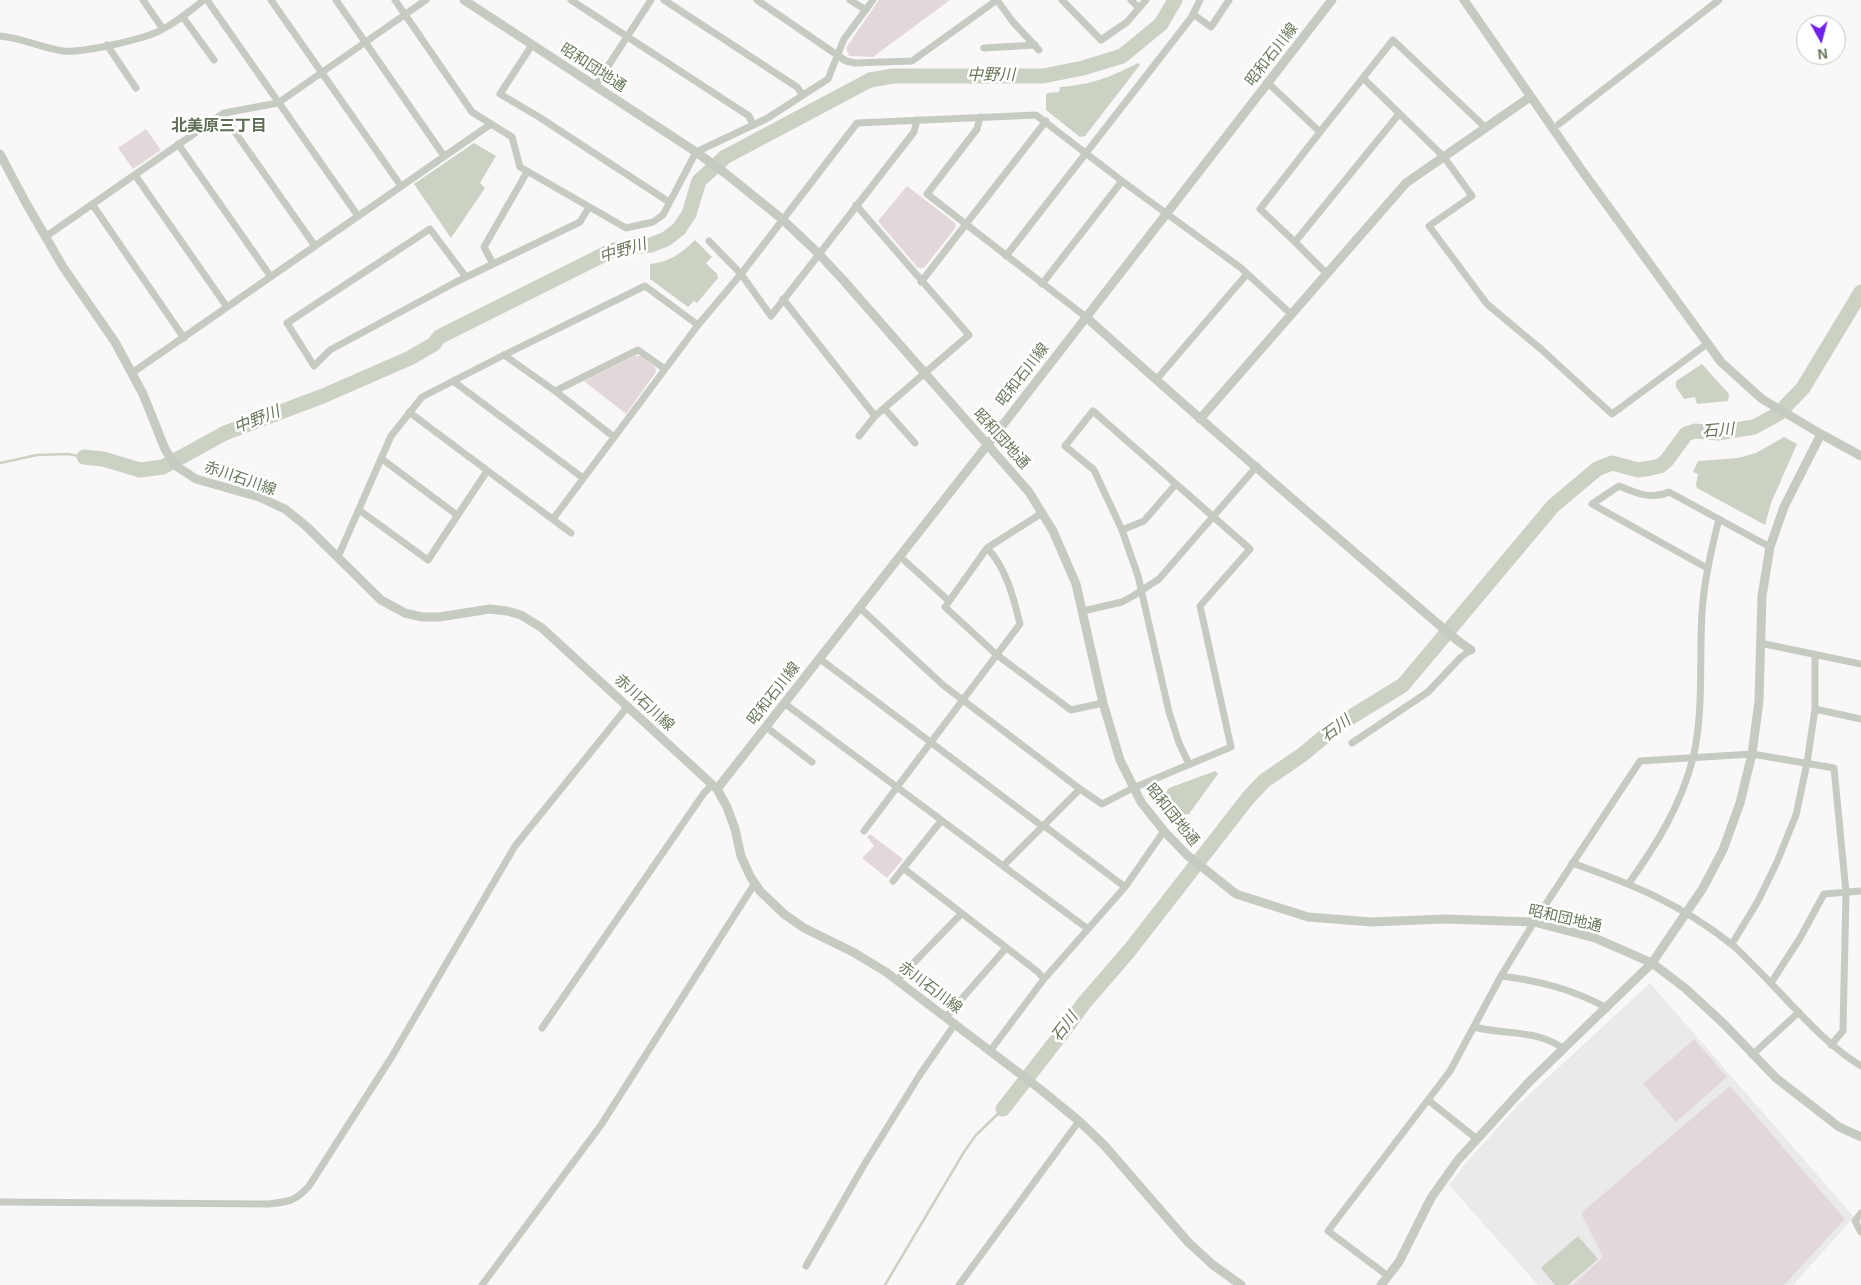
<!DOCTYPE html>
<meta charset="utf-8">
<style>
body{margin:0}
#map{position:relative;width:1861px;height:1285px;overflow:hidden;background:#faf7f9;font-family:Arial,sans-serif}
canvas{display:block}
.north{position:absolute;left:1796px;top:15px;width:50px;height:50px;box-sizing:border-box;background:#fff;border:1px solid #c2c9bd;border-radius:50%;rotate:173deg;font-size:14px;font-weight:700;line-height:20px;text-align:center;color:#667859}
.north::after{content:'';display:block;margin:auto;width:18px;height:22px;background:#7121ef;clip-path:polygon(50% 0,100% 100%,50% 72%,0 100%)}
</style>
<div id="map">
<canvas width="1861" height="1285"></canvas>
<div class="north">N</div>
</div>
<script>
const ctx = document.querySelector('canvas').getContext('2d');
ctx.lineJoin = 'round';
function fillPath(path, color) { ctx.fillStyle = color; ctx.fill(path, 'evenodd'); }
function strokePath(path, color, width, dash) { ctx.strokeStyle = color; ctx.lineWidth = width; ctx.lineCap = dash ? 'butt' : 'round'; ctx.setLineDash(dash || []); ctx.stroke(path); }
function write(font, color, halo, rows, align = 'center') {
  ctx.font = font + ' Arial,"Noto Sans JP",sans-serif'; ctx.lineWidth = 5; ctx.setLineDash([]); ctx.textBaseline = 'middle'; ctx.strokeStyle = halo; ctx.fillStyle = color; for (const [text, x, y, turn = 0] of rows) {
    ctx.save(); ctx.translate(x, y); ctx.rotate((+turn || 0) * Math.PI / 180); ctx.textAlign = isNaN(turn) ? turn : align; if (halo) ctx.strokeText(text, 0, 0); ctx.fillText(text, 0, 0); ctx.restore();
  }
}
fillPath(new Path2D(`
 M1650,983L1854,1217L1793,1285H1538L1449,1185L1465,1164L1519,1104Z`), '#eaeaea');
fillPath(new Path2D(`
 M879,0H950L873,57L849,56L846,48Z
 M146,129L161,150L133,169L118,148Z
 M907,186L955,223L956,227L924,268H918L878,221Z
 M635,356H641L655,367L656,372L626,414L584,381Z
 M870,834L903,859L887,878L862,858L874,846L867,837Z
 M1694,1039L1727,1077L1676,1122L1643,1084Z
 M1730,1086L1845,1219L1784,1285H1573L1603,1257L1581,1213Z`), '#e2d8da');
fillPath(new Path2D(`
 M1138,63L1140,65L1085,136L1080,137L1046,110V95L1048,93L1059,92L1060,87C1094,84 1108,78 1138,63Z
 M474,143L496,156L480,183L485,188L451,238L414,184Z
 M695,240L712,257L706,263L717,274L718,278L697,303L694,301L688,307L650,279V264C669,262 682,253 695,240Z
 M1702,364L1729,394L1728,401L1697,404L1695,397L1684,399L1676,387V381Z
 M1784,437L1797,444L1771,503L1765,525L1697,488L1696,484L1698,474L1693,472L1698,461L1738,458L1756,453Z
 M1215,771L1218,774L1189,814L1182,815L1170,799L1166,801L1163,797L1169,788Z
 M1578,1236L1598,1259L1568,1285H1555L1541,1268Z`), '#cbd2c4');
strokePath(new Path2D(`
 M0,463L37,455L68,454L84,457
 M885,1285L964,1152L976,1135L1003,1109`), '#cbd2c4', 2.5);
strokePath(new Path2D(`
 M84,457L103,459L140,470L163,467L225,433L323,396L410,358L434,344L439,337L611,251L636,244L640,246L651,245L666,239L679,229L689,214L699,181L725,157L870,80L893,76H1043L1083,68L1122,56L1161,24L1175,0
 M1003,1109L1066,1028L1084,1003L1129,951L1248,798L1264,781L1302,755L1338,725L1403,685L1553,506L1597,469L1612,463L1638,470L1651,468L1660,466L1667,460L1686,434L1695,431L1718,433L1754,427L1778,414L1803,388L1861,292`), '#cbd2c4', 15);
strokePath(new Path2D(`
 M143,0L163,29
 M207,0L358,216
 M271,0L401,186
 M336,0L444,156
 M395,0L472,112L512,137L520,167L626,228L653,222L663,215L696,152L766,119L828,79L844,39L873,0
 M571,0L749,116L753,125
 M664,0L797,87L803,95
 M757,0L846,61L855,63L912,61L997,0
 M850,0L866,10
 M997,0L1013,22L1039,50
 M1062,0L1101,40L1127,22L1146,0
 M1131,0L1139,8
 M1193,14L1211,27L1229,0
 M183,17L214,60
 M0,36C22,38 42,48 63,51C83,53 146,39 163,29C178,21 191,10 204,0
 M107,45L136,88
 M532,45L500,94L539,117L669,202
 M984,48L1035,45
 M1363,78L1444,157L1472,196L1429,226L1487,304L1542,350L1612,414L1707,344
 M1267,82L1320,132L1393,40L1486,128
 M595,86L651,0
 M224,113L230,125L315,246
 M980,117L977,129L927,194L1086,317
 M917,120L914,132L771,316L741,274L857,123L1036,115L1122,181L1241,268L1292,315
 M1559,124L1719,0
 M178,144L271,277
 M135,175L227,307
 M92,204L184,338
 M856,205L969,335L875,416L859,436
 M45,237L224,113L278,103L426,0
 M1295,242L1260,209L1320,132
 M1006,256L1191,18L1200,0
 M493,264L484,247L527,172
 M1327,274L1295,242L1399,114
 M466,277L430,229L287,323L314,366L330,350L456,282L580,222L589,207
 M921,282L1046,121
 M1042,284L1122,181
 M783,299L875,416
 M504,355L555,391L614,437
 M132,373L491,124
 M1156,380L1247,274
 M453,381L583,478
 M555,391L638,350L665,369
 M884,408L915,443
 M409,412L571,533
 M382,459L457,515
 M359,510L428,560L487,471
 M553,519L698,325L741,274L709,241
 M1122,530L1144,521L1176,484
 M987,548L945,607L997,655L1071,710L1103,703
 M338,557L391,436L422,397L504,355L645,286L698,325
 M905,561L949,601
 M1707,568L1592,504L1619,486C1636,493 1651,500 1669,492L1770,547
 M1083,611L1122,602L1133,596L1159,579L1257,466
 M1760,643L1861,664
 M820,659L1042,826
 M784,703L1003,866L1080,789L943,685L859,607
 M1815,709L1861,719
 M766,727L812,762
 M1352,743L1428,692L1461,657L1471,650
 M1080,789L1102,804L1133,788L1231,747L1200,606L1250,549L1093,411L1065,446L1094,470L1122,530L1138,576L1169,712L1179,743L1189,764
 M1043,825L1125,887
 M864,831L1020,624C1014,599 1006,567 987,548L1042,513
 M1572,863C1632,884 1681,904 1731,944C1739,950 1746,958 1753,965C1788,999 1819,1040 1861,1066
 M1003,866L1088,929
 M903,868L1038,972L1044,979
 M893,881L941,821
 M1629,883C1657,844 1681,805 1693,758C1704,711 1699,662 1702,613C1704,581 1711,551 1719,519
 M1732,944L1758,901L1777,862L1796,815L1807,763L1815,709V654
 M1501,976C1540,981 1572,989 1607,1008
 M897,980L961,914
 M1771,983L1800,938L1824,894L1861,891
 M946,1017L1006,948
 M1474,1027C1505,1035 1537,1029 1564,1049
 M542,1028L704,793L712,785
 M990,1051L1044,979L1125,887L1164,831
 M1752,1055L1799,1012
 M1428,1100L1477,1139
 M0,1202L268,1204C288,1202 296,1201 309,1186L391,1058L515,846L628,706
 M1861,1213L1855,1221L1861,1232
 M806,1266L864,1165L921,1073L955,1024
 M1388,1276L1328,1231L1450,1071L1501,976L1534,922L1640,761L1752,754L1834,768L1846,892L1843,1031L1831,1045
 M482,1285L601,1125L755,883
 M959,1285L1079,1121`), '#c6cbc2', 7);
strokePath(new Path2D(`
 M464,0L696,152L725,173L782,219L818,253L844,281L1029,492L1053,531L1076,584L1103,703L1120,760L1141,802L1164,831L1187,855L1236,894L1308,917L1372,922L1444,919L1534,922L1595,938L1652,963L1685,988L1724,1024L1776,1078L1839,1127L1861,1137
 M1464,0L1583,172L1721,362L1762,399L1821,434L1861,456
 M0,154L26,203L63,267L115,342L143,394L165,449L176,466L196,479L259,497L285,509L306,526L381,600L405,613L422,617H439L490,609L507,611L521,615L542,628L717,789L727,807L735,829L741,856L750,876L760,891L784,914L804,928L853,952L886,972L1040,1089L1079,1121L1104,1145L1188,1242L1213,1265L1241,1285
 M1086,317C1208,427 1333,534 1458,641L1471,650
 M1200,419L1406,183L1530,97
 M717,789L988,444L1332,0
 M1381,1285L1399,1262L1431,1198L1458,1160L1529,1082L1652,963L1703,888L1723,850L1740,803L1752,754L1759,701L1762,596L1770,547L1784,507L1821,434`), '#c6cbc2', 9);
write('15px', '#667859', '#fff', [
 ["昭和石川線",1272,55,-52],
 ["昭和団地通",593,68,33],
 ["昭和石川線",1023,375,-52],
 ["昭和団地通",1001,439,48],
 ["赤川石川線",240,479,19],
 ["昭和石川線",774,694,-52],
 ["赤川石川線",644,703,43],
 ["昭和団地通",1172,815,51],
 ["昭和団地通",1565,919,13],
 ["赤川石川線",930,988,37]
]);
write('italic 16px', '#697658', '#fff', [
 ["中野川",991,76],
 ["中野川",623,251,-17],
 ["中野川",257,420,-22],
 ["石川",1718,431,-5],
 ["石川",1336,729,-37],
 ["石川",1065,1027,-53]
]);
write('bold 16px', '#5f6f55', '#fff', [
 ["北美原三丁目",219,127]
]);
</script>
